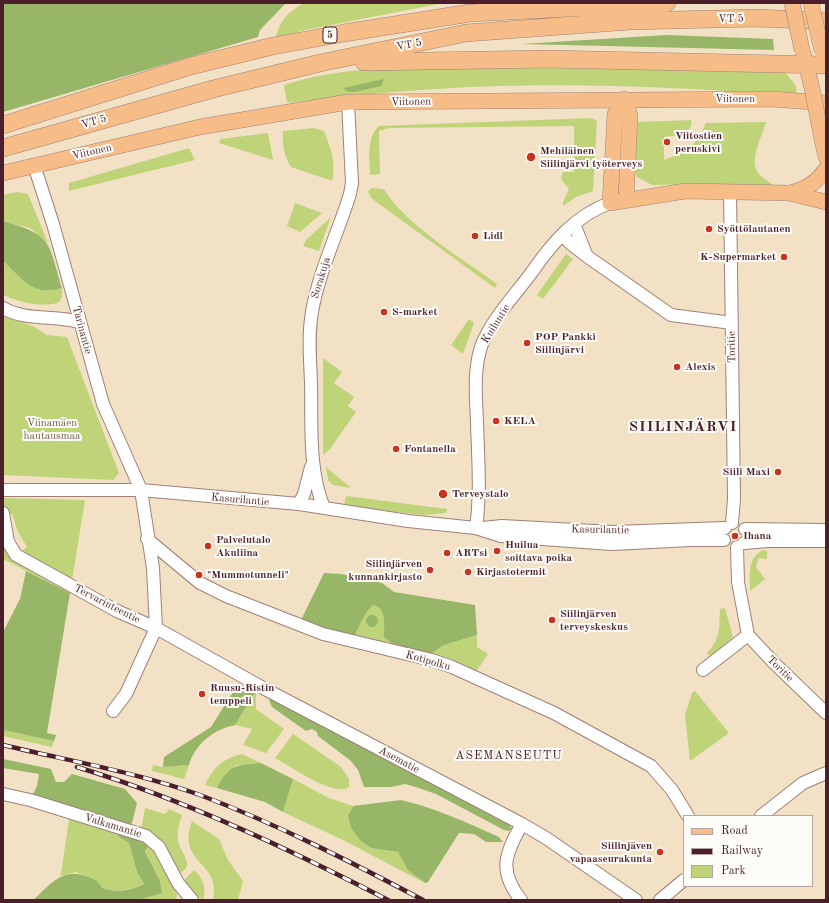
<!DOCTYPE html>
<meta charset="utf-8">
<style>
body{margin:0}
#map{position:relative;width:829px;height:903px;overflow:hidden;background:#f3e1c5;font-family:"Old Standard TT",serif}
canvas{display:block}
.frame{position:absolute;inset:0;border:4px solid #4a1f2b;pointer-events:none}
.legend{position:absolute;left:683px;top:815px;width:130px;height:72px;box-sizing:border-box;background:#fdfcf7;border:1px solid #b5a4a5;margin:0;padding:5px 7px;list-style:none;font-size:12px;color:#4a1f2b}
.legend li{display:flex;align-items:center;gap:8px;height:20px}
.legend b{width:20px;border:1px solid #b5a4a5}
</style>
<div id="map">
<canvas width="829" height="903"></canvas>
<div class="frame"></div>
<ul class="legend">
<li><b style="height:5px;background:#f7bd88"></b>Road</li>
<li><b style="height:5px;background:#4a1f2b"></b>Railway</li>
<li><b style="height:11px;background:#bfd478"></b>Park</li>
</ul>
</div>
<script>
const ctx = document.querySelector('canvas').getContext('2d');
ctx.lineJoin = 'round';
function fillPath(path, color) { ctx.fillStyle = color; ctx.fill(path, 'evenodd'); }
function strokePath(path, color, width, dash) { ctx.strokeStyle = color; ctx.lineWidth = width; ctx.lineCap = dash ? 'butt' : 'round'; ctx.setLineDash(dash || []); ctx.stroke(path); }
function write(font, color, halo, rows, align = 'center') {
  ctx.font = font + ' "Old Standard TT",serif'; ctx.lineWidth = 4; ctx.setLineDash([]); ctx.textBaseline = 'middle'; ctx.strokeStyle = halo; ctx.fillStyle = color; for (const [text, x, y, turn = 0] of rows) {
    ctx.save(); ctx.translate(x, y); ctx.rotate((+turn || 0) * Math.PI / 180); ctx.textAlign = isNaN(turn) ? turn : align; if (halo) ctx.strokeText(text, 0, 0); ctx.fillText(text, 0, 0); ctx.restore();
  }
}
fillPath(new Path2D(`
 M304,3H444L305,30L276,38C279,20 289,12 304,3Z
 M445,66L785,72L796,86L797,95C697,89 598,83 498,86C427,88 357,95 287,103L284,85C335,68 391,68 445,66Z
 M591,118L597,121L593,191L576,197L563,206V202L569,189L561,179L563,172H574V126L389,128L379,131L380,174L370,175C370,158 366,138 379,126Z
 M691,120C694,135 674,136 664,137V160C688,151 696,146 706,123L766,122C763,133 751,157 756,169C759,176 768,181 774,186L698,184L652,185L637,177L634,167L638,122Z
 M314,128L324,131C330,147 337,163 332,181L291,167C284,157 282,143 283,131Z
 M268,133L273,160L219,143L221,139Z
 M189,148L195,160L69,191V183Z
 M371,188L384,189C404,224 463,259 497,284L495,288L371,198L368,192Z
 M17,192L28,194L48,243L30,228L3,221V195Z
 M295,203L322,213L300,232L287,226Z
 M331,217L319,251L303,246L306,240Z
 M566,254L573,259L543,299L537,295Z
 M3,261C24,280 32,297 62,288V297L58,303C38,307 24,303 5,296L3,294Z
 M3,315L35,327L47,335L67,337L119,473L113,480L3,475Z
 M469,319L474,323L463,354L451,345Z
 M323,358L342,372L334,383L354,397L348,406L356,412L330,449L323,455Z
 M326,467L351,488L333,485L328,480Z
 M346,496L447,509L446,513L424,515L350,507L344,505Z
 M3,498L85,500L70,593L3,559V543L16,555L27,547L18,532L12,514H3Z
 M763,550L767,551V559L759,558L756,567L765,579L750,591C750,575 747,558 763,550Z
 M373,605C387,608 384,625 384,637L391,643L353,638C360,627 363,614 373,605Z
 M725,608L733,637L712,655L709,656L707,653C721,638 719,629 720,609Z
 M477,635V647L488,654L476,672L451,660L430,654L444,645Z
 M256,691V709L284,729L266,753L243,745L252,729L235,725Z
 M695,691L729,733L690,761L685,715L692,693Z
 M3,730L54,741L52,747L3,736Z
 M293,734L341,767L349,779V787C335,798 290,766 275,758Z
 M242,754L261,763L236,765L217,788L205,785C212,768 225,757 242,754Z
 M153,765L163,767L189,765L184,779L152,771Z
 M293,779L329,798L353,806L348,816L351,828L371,848L398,852L418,878L425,883L343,840L283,812Z
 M145,808L165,814L169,809L182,815C179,824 177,831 178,840C180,853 196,865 180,873L153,833L141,830Z
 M70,812L116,832L119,837L129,843L137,872L144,884C129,890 118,893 102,888L99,883L76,872L59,876L61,874Z
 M192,821L219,839L228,860L243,881L238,900H213C220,868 193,866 189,843C187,835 190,828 192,821Z
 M148,846C152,850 156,853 159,857C168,868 169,883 177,894L176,900H139L162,893L160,881L145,850Z
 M194,870C203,878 207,888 203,900L190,891L182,882Z`), '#bfd478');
fillPath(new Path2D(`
 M3,3H286L260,30L258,37L3,112Z
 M667,35L773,39L774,50L521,44Z
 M384,79L381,86L354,92L346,91L344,88Z
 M3,221C53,235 48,242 62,288C32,297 24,280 3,261Z
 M26,571L70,593L47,733L56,735L54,741L3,730V632L20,599Z
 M324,573L341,574L382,583L394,592L475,605L477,635L444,645L430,654L391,643L384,637C384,625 387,608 373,605C363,614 360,627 353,638L301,620Z
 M366 621a6 6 0 1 1 12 0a6 6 0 1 1-12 0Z
 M242,685L256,691L235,725C214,729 195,744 189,765L163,767L164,757L211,727L233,692Z
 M271,696L509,825L512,828L509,831L504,830L436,794L419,788L405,784L391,787H364L358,770L351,761L318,736L317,732L312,729L306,731L272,707L269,700Z
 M3,759L51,769L56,782H64L72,774L125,789L137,803L130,831L147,843L148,846L145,851L160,881L162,893L139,900H33C49,886 62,867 85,876C92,878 99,881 102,888C117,893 130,891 144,884L137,872L129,843L119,837L116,832L30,800L37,786L39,774L3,768Z
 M261,763L293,779L283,812L265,802L217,788C230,764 236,765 261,763Z
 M401,800C435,808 466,822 499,837L503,842H486L474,834L459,833L428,882L425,883L408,870L398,852L371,848L360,840L351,828L348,816L353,806Z`), '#97b668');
const minor = new Path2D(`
 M34,165L53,224L103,404L141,490L153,568L156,628L126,694L113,711
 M730,192L734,499L732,523
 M574,224L586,254
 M562,235L571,244L588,257L671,315L732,323
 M3,308C25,321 55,315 79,322
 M3,490H141L299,504L408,521L476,528L501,536L612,544L691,540H724
 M299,504L304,494L311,467
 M324,508C308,469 312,423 311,382C310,359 308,334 312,312C319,271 338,233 350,194L352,183L348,102
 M3,513L8,542L16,555L117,611L156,628L265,689L522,824L546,838L636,900
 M476,528C481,493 478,458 477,422C476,397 473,369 482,344C493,318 515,295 532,272C552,243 576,215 610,203
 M483,528L502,526L613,532L725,528
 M745,529L826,530
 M147,539L200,583L226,596L323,634L432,660L452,667L554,713L651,766L672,790L688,816
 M744,543L768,541H826
 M737,547L738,582L748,635L773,662L826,713
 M703,670L748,635
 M3,794L30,800L146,836L159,847L178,883L192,900
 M761,816L803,783L826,773
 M521,900C498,871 505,854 522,824
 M660,900L684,880`);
const major = new Path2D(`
 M803,53L812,88
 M624,99L615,114L610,203L685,191L789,193L826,202
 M624,99L630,116L626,199
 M822,140L826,157
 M3,173L200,127L348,102L771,99L826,103
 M790,193C806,189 816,183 826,169`);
const highway = new Path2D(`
 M364,62L548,59L826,65
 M3,125L191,66L273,46L344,33L470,13L667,3
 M3,148L213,89L320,63L466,33L630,21L757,18L826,21`);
strokePath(minor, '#9e8078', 14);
strokePath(major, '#9e8078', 16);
strokePath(highway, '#9e8078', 18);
strokePath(minor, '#fff', 12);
strokePath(major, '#f7bd88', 15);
strokePath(highway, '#f7bd88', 17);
const rail = new Path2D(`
 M3,745C69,761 136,772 200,795C277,824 351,862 423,900
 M77,767C185,800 287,848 388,900`);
strokePath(rail, '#4a1f2b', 4.5);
strokePath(rail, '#fdfcf7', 3, [9]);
const majorBridge = new Path2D(`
 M792,3L802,50
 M811,3L822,51
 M812,88L822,140`);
strokePath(majorBridge, '#9e8078', 16, []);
strokePath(majorBridge, '#f7bd88', 15);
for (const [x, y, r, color] of [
 [667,142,4,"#c8321e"],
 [531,157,5,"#c8321e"],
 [709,229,4,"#c8321e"],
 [475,236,4,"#c8321e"],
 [784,257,4,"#c8321e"],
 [384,312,4,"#c8321e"],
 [527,343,4,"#c8321e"],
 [677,367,4,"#c8321e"],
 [496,421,4,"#c8321e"],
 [396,449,4,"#c8321e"],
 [778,472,4,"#c8321e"],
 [443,494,5,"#c8321e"],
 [735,536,4,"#c8321e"],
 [208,546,4,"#c8321e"],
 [497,551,4,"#c8321e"],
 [447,553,4,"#c8321e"],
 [430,570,4,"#c8321e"],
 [468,572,4,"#c8321e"],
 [199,575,4,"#c8321e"],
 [552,620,4,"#c8321e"],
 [202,694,4,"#c8321e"],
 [660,852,4,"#c8321e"]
]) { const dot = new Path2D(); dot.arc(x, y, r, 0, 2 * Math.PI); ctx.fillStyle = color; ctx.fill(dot); strokePath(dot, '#fdfcf7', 1.5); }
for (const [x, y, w] of [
 [330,35,14]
]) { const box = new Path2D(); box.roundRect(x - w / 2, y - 8, w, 16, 3); ctx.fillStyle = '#fdfcf7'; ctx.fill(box); strokePath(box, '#4a1f2b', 1); }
write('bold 10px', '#4a1f2b', null, [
 ["5",330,35]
]);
write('11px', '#4a1f2b', '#fdfcf7', [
 ["VT 5",731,19,-1],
 ["VT 5",409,45,-11],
 ["Viitonen",735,99],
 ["Viitonen",411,102,-1],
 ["VT 5",94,122,-16],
 ["Viitonen",92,152,-13],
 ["Sorakuja",321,278,-73],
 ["Kuiluntie",496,324,-58],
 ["Tarinantie",82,330,75],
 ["Toritie",732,347,-91],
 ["Kasurilantie",240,500,5],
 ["Kasurilantie",600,530,1],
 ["Tervarinteentie",107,604,27],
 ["Kotipolku",428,661,16],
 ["Toritie",780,669,44],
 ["Asematie",399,760,28],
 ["Valkamantie",113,826,17]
]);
write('bold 11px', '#4a1f2b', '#fdfcf7', [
 ["Viitostien",675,136],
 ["peruskivi",675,149],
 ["Mehiläinen",540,151],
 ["Siilinjärvi työterveys",540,164],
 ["Syöttölautanen",717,229],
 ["Lidl",483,236],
 ["K-Supermarket",776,257,"right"],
 ["S-market",392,312],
 ["POP Pankki",535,337],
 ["Siilinjärvi",535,350],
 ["Alexis",685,367],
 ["KELA",504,421],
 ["Fontanella",404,449],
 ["Siili Maxi",770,472,"right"],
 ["Terveystalo",452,494],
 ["Ihana",743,536],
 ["Palvelutalo",216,540],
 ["Akuliina",216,553],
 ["Huilua",505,545],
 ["soittava poika",505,558],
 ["ARTsi",455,553],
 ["Siilinjärven",422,564,"right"],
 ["kunnankirjasto",422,577,"right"],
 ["Kirjastotermit",476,572],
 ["\"Mummotunneli\"",207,575],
 ["Siilinjärven",560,614],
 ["terveyskeskus",560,627],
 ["Ruusu-Ristin",210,688],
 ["temppeli",210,701],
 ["Siilinjäven",652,846,"right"],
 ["vapaaseurakunta",652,859,"right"]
], 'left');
write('11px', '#6d5542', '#fdfcf7', [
 ["Viinamäen",52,423],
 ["hautausmaa",52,436]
]);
ctx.letterSpacing = '1px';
write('12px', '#4a1f2b', '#fdfcf7', [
 ["ASEMANSEUTU",509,756]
]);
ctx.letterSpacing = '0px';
ctx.letterSpacing = '1px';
write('bold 15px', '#4a1f2b', '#fdfcf7', [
 ["SIILINJÄRVI",683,427]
]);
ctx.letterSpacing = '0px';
</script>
